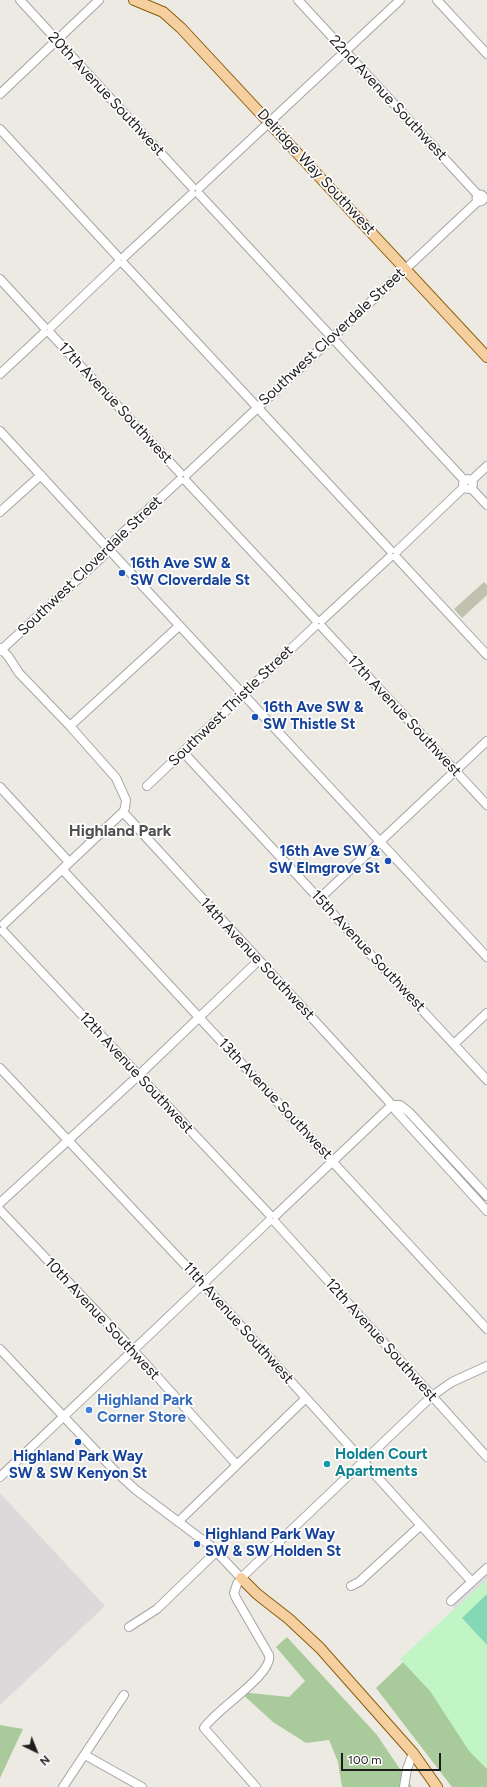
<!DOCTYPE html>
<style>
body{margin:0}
#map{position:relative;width:487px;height:1787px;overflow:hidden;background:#edeae3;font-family:Figtree,sans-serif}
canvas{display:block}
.north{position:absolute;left:16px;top:1731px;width:40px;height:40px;-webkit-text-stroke:3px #fff;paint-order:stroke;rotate:137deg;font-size:11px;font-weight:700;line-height:16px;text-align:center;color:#1d1d1d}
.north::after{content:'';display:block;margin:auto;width:14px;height:18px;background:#1d1d1d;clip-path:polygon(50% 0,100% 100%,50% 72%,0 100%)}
.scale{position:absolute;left:341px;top:1753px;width:100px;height:18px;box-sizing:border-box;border:2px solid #1d1d1d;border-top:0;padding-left:5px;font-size:12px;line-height:14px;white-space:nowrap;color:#1d1d1d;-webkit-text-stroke:3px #fff;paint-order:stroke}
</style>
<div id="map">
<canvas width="487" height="1787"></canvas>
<div class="north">N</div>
<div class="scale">100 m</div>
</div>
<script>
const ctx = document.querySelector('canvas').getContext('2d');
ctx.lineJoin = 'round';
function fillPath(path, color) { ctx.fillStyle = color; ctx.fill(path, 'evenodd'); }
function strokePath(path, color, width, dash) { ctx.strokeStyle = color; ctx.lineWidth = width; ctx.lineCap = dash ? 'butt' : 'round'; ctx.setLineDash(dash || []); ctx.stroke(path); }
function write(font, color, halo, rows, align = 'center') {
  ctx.font = font + ' Figtree,sans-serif'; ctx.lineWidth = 3.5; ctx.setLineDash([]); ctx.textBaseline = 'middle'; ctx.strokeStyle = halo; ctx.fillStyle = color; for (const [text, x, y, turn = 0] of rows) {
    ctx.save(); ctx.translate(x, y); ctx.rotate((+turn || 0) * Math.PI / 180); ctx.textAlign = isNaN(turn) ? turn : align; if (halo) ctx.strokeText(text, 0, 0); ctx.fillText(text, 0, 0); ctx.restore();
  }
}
fillPath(new Path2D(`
 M0,1493L105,1606L0,1705Z`), '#dbd9da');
fillPath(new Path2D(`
 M484,582L487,585V595L462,618L454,609Z`), '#c1c1af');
fillPath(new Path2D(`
 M444,1623L487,1673V1787H452L376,1688Z
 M287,1637L377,1735L412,1787H342L338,1762L329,1740L306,1743L273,1722L240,1692L289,1697L305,1681L276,1647Z
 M0,1725L23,1729L0,1778Z`), '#a9ca9a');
fillPath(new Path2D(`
 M487,1579V1769L469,1751L430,1691L400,1659Z`), '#c2f5c5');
fillPath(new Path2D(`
 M487,1594V1645L462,1618Z`), '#85d8b6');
fillPath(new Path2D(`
 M487,1572V1579L455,1609L451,1605Z`), '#ddd');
const minor = new Path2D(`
 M20,0L192,187
 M298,0L478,195
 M437,0L487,54
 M0,94L99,0
 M0,129L118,257
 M199,188L400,0
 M199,194L465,481
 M476.5 198a3.5 3.5 0 1 1 7 0a3.5 3.5 0 1 1-7 0Z
 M124,257L192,194
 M124,264L390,550
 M0,279L44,327
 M51,327L118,263
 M50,333L180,473
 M0,374L44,333
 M0,431L127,569L487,957
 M187,474L478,201
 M463 484a5 5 0 1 1 10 0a5 5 0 1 1-10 0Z
 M186,481L316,620
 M471,481L487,466
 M471,488L487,505
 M0,512L41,475
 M397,551L464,487
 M396,557L487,655
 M322,620L390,557
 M322,627L487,805
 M0,648L8,656L19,673L70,726L116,778L126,800L125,808L123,812L4,924
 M0,651L103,556L116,539L180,480
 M70,726L179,626
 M183,752L487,1080
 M147,786L315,626
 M0,787L69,862
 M123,812L392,1105L396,1111L487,1211
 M62,869L487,1329
 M319,899L487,741
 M3,931L270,1215
 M454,1044L487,1013
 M0,1068L204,1285L472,1582
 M392,1105H400L409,1112L487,1196
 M0,1203L138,1076L258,961
 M0,1210L134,1351L236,1464
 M276,1215L392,1105
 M275,1222L487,1457
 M0,1349L114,1470L136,1490L212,1547L241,1578
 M0,1477L269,1221
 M178,1522L306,1398
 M351,1586L359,1582L420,1526
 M451,1601L487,1568
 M129,1627L157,1609L217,1551
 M85,1755L142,1787
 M63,1787L124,1695
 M256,1787L204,1728C214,1711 274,1674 269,1655L236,1598L234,1593L237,1584L241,1578L432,1396L452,1382L487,1366
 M404,1787L407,1769L413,1753`);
const major = new Path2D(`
 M134,0L163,12L181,28L487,357
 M241,1578L257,1594L289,1619L320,1648L413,1753L437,1787`);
strokePath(minor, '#a4a4a4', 10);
strokePath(major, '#8b5e0a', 12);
strokePath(minor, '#fff', 8);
strokePath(major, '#f5cfa0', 10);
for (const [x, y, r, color] of [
 [122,573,4,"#1a4fb4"],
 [255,717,4,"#1a4fb4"],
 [388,861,4,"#1a4fb4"],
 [89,1410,4,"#3f7fe0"],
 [78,1442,4,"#1a4fb4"],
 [327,1464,4,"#0f9aa8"],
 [197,1544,4,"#1a4fb4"]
]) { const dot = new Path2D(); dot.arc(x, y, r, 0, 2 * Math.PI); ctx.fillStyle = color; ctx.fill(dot); strokePath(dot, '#fff', 1.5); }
write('15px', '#1d1d1d', '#fff', [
 ["20th Avenue Southwest",106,94,47],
 ["22nd Avenue Southwest",388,98,47],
 ["Delridge Way Southwest",316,172,47],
 ["Southwest Cloverdale Street",332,337,-43],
 ["17th Avenue Southwest",115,403,47],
 ["Southwest Cloverdale Street",90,566,-44],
 ["Southwest Thistle Street",231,706,-44],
 ["17th Avenue Southwest",404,716,47],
 ["15th Avenue Southwest",368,951,47],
 ["14th Avenue Southwest",257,959,47],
 ["12th Avenue Southwest",136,1073,47],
 ["13th Avenue Southwest",275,1099,47],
 ["10th Avenue Southwest",102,1319,47],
 ["11th Avenue Southwest",238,1323,48],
 ["12th Avenue Southwest",381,1340,48]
]);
write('bold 15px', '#164399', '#fff', [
 ["16th Ave SW &",130,564],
 ["SW Cloverdale St",130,581],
 ["16th Ave SW &",263,708],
 ["SW Thistle St",263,725],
 ["16th Ave SW &",380,852,"right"],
 ["SW Elmgrove St",380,869,"right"],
 ["Highland Park Way",78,1457,"center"],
 ["SW & SW Kenyon St",78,1474,"center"],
 ["Highland Park Way",205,1535],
 ["SW & SW Holden St",205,1552]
], 'left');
write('bold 15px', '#366cbe', '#fff', [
 ["Highland Park",97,1401],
 ["Corner Store",97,1418]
], 'left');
write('bold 15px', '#0d838f', '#fff', [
 ["Holden Court",335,1455],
 ["Apartments",335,1472]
], 'left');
write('bold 16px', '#505050', '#fff', [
 ["Highland Park",120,831]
]);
</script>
